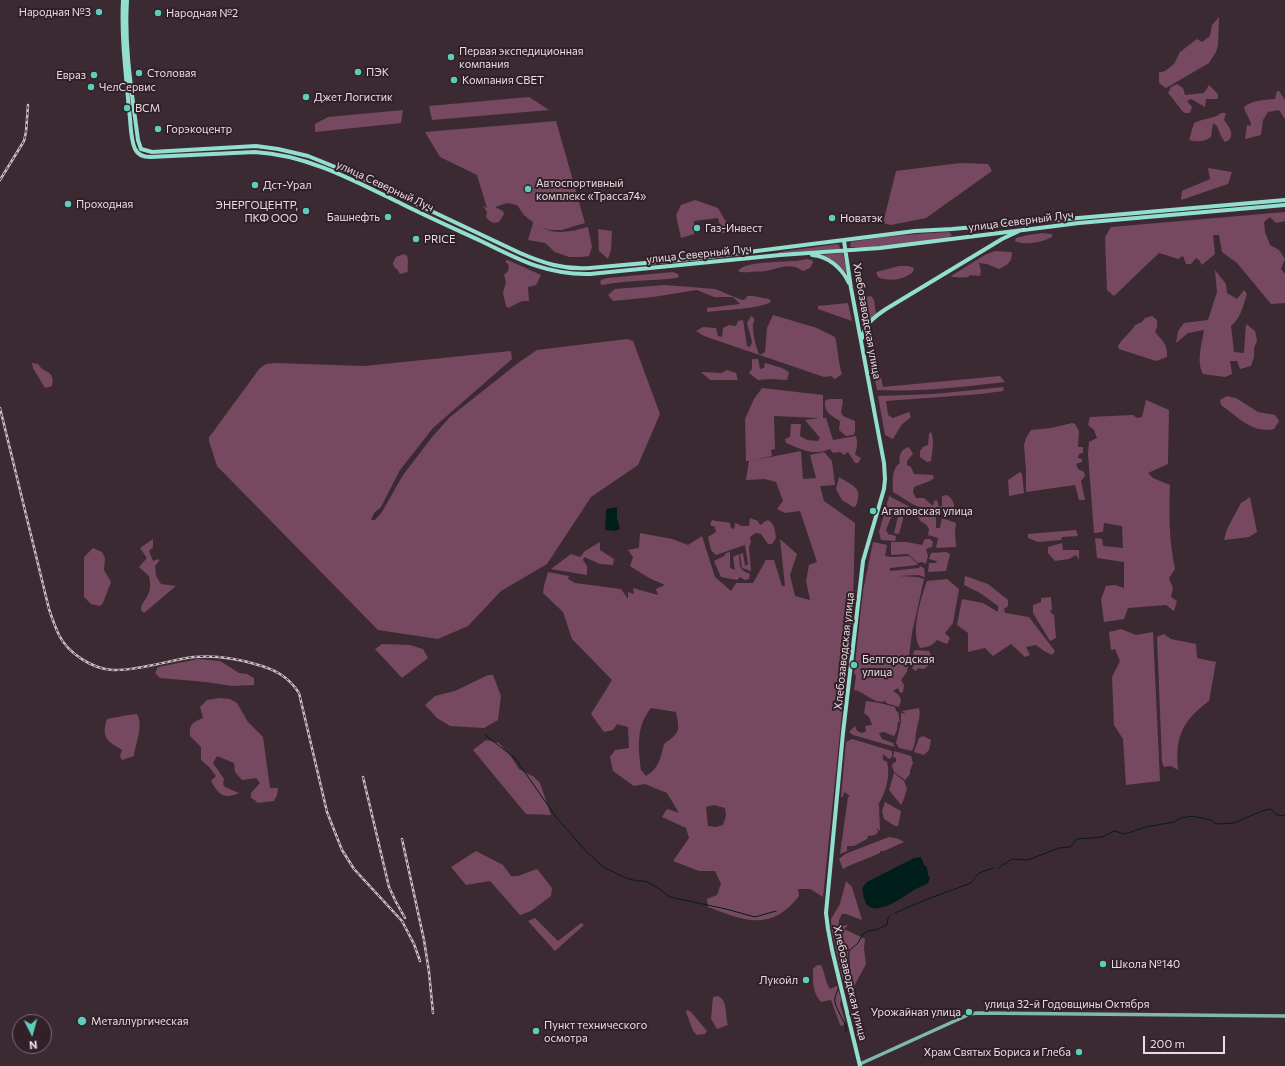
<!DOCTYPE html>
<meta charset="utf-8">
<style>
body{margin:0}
#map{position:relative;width:1285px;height:1066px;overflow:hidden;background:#3c2a33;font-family:Commissioner,sans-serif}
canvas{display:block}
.north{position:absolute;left:12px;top:1014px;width:40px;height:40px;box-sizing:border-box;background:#322029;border:1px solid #7b6b73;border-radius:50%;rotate:174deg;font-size:11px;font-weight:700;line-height:16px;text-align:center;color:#e8dbe1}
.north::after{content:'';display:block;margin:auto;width:14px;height:18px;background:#5dceb9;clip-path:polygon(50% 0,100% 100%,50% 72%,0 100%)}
.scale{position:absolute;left:1143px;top:1036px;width:82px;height:18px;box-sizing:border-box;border:2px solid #e8dbe1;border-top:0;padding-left:5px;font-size:12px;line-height:14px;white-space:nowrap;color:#e8dbe1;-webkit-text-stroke:3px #322029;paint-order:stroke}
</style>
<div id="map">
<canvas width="1285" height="1066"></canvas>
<div class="north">N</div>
<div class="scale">200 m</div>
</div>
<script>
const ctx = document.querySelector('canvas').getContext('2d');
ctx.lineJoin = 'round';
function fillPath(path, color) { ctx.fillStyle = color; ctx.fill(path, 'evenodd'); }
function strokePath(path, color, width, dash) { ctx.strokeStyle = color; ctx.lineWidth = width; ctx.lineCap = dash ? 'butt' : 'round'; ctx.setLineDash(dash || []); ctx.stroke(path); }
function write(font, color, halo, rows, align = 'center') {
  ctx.font = font + ' Commissioner,sans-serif'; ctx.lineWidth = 4; ctx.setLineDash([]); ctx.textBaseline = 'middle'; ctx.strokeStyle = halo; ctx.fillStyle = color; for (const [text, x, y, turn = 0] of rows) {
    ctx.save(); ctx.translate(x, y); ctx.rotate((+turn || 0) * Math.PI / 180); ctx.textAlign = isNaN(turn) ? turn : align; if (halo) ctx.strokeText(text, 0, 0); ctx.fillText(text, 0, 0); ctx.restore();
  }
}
fillPath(new Path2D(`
 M1219,17L1218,45L1216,52L1209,63L1166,88L1159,83V74L1158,73L1165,71L1174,64L1180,52L1197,39L1202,42L1210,36L1212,25Z
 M1177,84L1183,88L1185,95L1204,93L1209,85L1218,94V99H1206L1205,107L1191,99L1187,101L1192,107L1190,113H1184C1178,106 1174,99 1168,93L1171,87Z
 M1277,91H1279L1285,100V119L1279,110L1268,112L1263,120L1261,135L1245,139L1247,125L1251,126C1251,119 1245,114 1244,107C1252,100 1264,100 1275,99Z
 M529,97L549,110L432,120L429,106Z
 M403,110L401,123L315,132V124L328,117Z
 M1221,113H1226L1224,120C1229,126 1237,138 1225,142L1221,136L1217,126L1213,123L1211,137C1205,142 1197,142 1189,140L1194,123C1203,118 1214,119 1221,113Z
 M556,121L585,223L562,230H550L541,227C557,236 572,231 588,227L592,247L589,256L581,257H569L555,252L545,243L528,240L533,223H534L524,215L517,205L507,203L495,207L503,211L504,214L499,222C493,224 490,222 486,217L487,212L483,206L487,208L477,175L440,157L425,132Z
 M960,163L988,164L992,171L926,218L891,225L883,223L896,171Z
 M1208,168L1232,172L1228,184L1181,200L1182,191L1210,179Z
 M695,200L718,208L732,232L722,233L718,218L694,221V234L681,238L676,215L681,205Z
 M1285,212V221L1276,223L1270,217L1264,222L1265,232L1270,245L1279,250L1285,259L1281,269L1285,274V303L1271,304L1237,263L1222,252L1219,235H1213L1215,254L1202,265L1199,260L1196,258L1191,264H1186L1183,256L1178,259L1159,253L1114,296L1107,290L1105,237L1111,227Z
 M598,229L612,231L611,250L608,259L599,251Z
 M949,232L952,235L948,238C916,242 883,248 851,247L850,246L851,242C884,236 916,234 949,232Z
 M1042,233L1052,234V237C1043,242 1024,246 1015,241L1016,238L1028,235Z
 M838,244L840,247L839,249L779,253V252Z
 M995,251L1012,252C1012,262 1008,265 999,269L987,264L979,263L981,271L980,276L970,275L968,277C963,278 958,277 953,277L951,276L985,255Z
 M843,253L847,274C839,264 830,258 818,255Z
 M404,254L407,256C409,261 407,266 408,272L400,274L397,269L394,267L393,263L396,257Z
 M806,259L812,260L813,262L810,268L803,271C790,262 780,268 766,271C761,272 755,271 750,272C745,272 742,273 738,271C746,259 791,264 806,259Z
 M508,260L541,275L536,285L528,287L529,301H522L508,308L506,306L503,293L506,282L504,275L508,271L509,266L505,261Z
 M899,266H908L914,268L913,272C904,280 889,282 878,277L876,272Z
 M1215,270L1226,284L1227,293L1237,299L1244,290L1247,294C1243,306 1241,318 1231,326L1234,352L1244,353L1246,324L1255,331L1257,341L1254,348V357L1251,366L1240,369L1237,361H1230L1232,374L1225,377L1203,374C1196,361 1202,344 1204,330L1188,333L1176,343L1178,331L1184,323L1208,320L1217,292Z
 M673,272L678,274L679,276L677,278C652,281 627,280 602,285L600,283L601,280L607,278Z
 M665,285L715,289L742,300L746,299L747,296H753L769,299L771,302C759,309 722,310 707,312V308L740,304L733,297H714L697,290L653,297L613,301L608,295L615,289Z
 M871,296L874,300L876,313L872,317L866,320L861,301L865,297Z
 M848,303L852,321L818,309V306Z
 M773,315L817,328L835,337C838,349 838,361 842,374L835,379L831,376L824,377L704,336L696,331L703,327L716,328L718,336L722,337L723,328L729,325L736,326L738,321L743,320L747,346L750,347L752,342L747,323L751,316L754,318C755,320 754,322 753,324C752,330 756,350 760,355L765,352L767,328Z
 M1152,316L1157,320V327L1155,332C1163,342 1167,343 1167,357L1156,361L1119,349L1118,346C1122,338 1131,333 1135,325L1142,322L1145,318Z
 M868,335H872L883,387L1000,376L1005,382C963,387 920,392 877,390L868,343Z
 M627,339L633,341L660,414L638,465L591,497L547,564L501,591L468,626L438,639L378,630L217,466L209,441V437L213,432L260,368L266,364L275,363L364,366L511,351L512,359L433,428L400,470L381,507L374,513L371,520H375L382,512L403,475L433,436L450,417L518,363L537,350Z
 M752,359H758L760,369L764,368L765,363L782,368L789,372L787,380L770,379L758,380L749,373L752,369Z
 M32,363L38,364C45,375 55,369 52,386L45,388L33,368Z
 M727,370L736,373L738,380H710L701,372L721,373Z
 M1004,387L1003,391L981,394L886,401L888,415L893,418L909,412L911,417L902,424L893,439L885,435L878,396L934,394Z
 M762,388L823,395V418H826L833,440L856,436C858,442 857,448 855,454L857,456L861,458L858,463H855L848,452L844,455L840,452L833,453L830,449C811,456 804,450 786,443L785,439L790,437L791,424H801L800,436L807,440L818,441L820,438L805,420L819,418L774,416L775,449L771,450L772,456L750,461L801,451L803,479L816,478L810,455L824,452L832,461L835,485L820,486L824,501L855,523L853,606L823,897L810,889H798L799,896C771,932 745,921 708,907L707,899L717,895L721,884L715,871H699L673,861L689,838L686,828L662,817L667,809L679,813L667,793L645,784L634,786L613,771L610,757L615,750L629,748L628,727L617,724L613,730L604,732L591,714L612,680L572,639L563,612L543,593L544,586L548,572L569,576L568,579L575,583L621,589L628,599V592L634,594L633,588L658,595L656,589L665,585L649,578L630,566L633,557L628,550L639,548L640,533L672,539L688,545L702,536L715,577L731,591L736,583H753L766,560H774L782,586H785L780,539L797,554L790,575L795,596L810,600L806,581L809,565L817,562L800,511L785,513L777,509L783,501L776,482L765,479L746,480L749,461H746L745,419L754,399ZM651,708L676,712C680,731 680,733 664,744C660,759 660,767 646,776L641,770C638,748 636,726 651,708ZM714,805L725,808L726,816L723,825L716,827L708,826L706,807Z
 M1227,396L1236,398L1258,412L1275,415L1279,421L1274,429C1252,434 1237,416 1221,405L1220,400Z
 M829,399H842L843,402L841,412L843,416L855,421V432L853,435L846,436L839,430L840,421C831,415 824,413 825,401Z
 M1146,400L1169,410L1168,464L1148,473L1153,478L1170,485C1169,514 1169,540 1175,569L1169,578L1173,588L1171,597L1177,601L1174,611L1166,605L1128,608L1124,619L1104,622L1101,599L1106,586L1115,585L1124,588V562L1097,558L1095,538L1102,539L1103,546L1123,548L1122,526L1104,523L1103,532L1094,533L1088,454L1089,442L1097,438L1094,430L1088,425L1090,417L1133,415L1137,418L1142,417Z
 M1072,423L1075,424L1079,431L1078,447H1083V453L1079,454L1078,458L1082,459V462L1076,464L1078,469L1084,472L1085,476L1081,481L1085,500H1079L1075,485L1026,492V470L1024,445L1026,438L1031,430L1051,428Z
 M931,432C935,442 932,452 931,461L927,462L920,457V451L923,447L928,445L929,434Z
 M909,447L913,454L907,461V465L911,467L914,474L933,475L934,478L930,481L914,487L913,492L916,498H924L933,506L934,501L937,500L939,507L942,506V496L947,495C955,500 955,508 954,517L914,505L893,492C893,482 891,469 900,463C898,456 901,449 909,447Z
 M1020,472L1022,474L1024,493L1009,496L1008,480Z
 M839,477C854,487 863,487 856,506L853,507L842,500L836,489Z
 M889,496L910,507L908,513L903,512V519L899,534L894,533L899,513L896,509L890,520L886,530L888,534L896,536L895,541L881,540L879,532Z
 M1250,497L1257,532L1249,537L1224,540L1227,529L1241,503Z
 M921,510L936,516V528H940L942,518L956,523L955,532L956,547L936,548L938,538L928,535L929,529C925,520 919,526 917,511Z
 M750,518L758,521L759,524L761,525L764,522L768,520C775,524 775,531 776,538L772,544H768L761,534L756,533L750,537L751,542L749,547L751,571L742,568L740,554L743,553L745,566L748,564L745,545L716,555L711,550L708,537L716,532L715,527L710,525L712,520C718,522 724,521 730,523L731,528L734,529L735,523L738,524L741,526H749Z
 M1076,530L1078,536L1062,537L1061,540L1038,542L1028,538V534Z
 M153,539V547L149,551L153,561L159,559V561L155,566L156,576L161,584L176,586L144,613L141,610C141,602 147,599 149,592C151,588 150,581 149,576L139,567L147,558L140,548Z
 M925,539H930L933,542L932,547L928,548L926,550L928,555L926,564L922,562L918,563L908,554L891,555V542H907L922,545Z
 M600,542V550L614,559L613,565L600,564L584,557L583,560L587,566V575L551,569L571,554L580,557L585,551Z
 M873,542L887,545L885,556L892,557L909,556L918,564L917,565L890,568V571L919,568L920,566L924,568L925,577L918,575L898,576L917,577L924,579L912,633L907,672L901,680L904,685L903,692L900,693L898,688L893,691C898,694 901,696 901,702L900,703L899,707L886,703L885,700L883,702C871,702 865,692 854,690L856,676L854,673L863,591Z
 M1062,543L1063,550H1079V560L1076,555L1069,559L1055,561L1048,553V547Z
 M93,548L102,552L105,558L104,570L111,582L103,603L100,606L91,604L84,597V557Z
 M730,552V568L735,570L733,557L739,554C740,565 738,570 750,574L749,579L745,580L740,577L737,580L721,577L714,561L724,556L726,553Z
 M946,552L950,554L946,571L928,572L929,563H936L937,561L929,559L931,553Z
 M965,576L988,584L1008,600V606L1004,609L1005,613L1029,617L1055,651L1052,655L1044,651L1036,645L1026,647L1030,655L1025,657L1011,644L993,656L985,648L968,652V633L957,625L962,599L983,603L998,612V606L980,593L964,585Z
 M947,579L959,589L953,623L945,633L950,638L947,644L937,640C932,646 928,647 920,648C910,632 921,598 927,581Z
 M1051,597L1052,609L1050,612L1054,615L1056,638L1050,641L1033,613V605L1041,602V598Z
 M1121,629L1136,635L1153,632L1160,781L1126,785L1123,739L1114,725L1112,677L1120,661L1115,649L1111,650L1109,632Z
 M1164,634L1171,639L1196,644L1197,658L1216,662L1209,701C1182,721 1175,737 1178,770L1171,766L1164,767L1162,762L1157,637Z
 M382,644L410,645L423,649L428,658L402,678L375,649Z
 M915,650L929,651L931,655L929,665L924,669L918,668L916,671L912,668L915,661L913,653Z
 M199,659L220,661L239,673L247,674L254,678V685L232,686L206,682L160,678L155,673L158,667Z
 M488,675H493L501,696L498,720L484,728L450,726L437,718L425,705L435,696L455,691Z
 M220,698L230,699L237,703L248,722L263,737L270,788H278L277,795L274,801L257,803L256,801L251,798V793L260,783L256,778L242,780L235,772L234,763L217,756L213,763L224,779L223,784L225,787L239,793C224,800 218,794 211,781L216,776L209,767L201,760V747L190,736C189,724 193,722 203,718L200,707L207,700Z
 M866,701C876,702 885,704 895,707L896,711L898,712L900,722H898L897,730L894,736L884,732L879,733L882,739L893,743L895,747L853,735L849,732L855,726L857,731L862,733L866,731L865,726L872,725L869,717L864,713Z
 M919,708C921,716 918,721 917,728C915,736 916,743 912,751L899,748L896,743L901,722V713L906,714L902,711Z
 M137,714C144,726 135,744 134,756L122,760L120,756L122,750C107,741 101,737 107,719L128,715Z
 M923,736L931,740L929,750L924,755L914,752L919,738Z
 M852,739L892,751V757L889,759L883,754V760L887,762C891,776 885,794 878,805H879L880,831L877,828L878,832L875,835L868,836L867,839L854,846H847V851L840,854L848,797L850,796L844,792L843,797H841L846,742Z
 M486,740L499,743L510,755L519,769L534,777L540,783L551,815L526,814L473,750Z
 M894,751L911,756L913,763L910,770V774L905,780L894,772L892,766L893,763L896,762V758L893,757Z
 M894,773L904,781L907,789L903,801L901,805L889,790Z
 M885,802L901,811L898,826H895L884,819L882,811Z
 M889,837L899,839L904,842L884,851H880V853C868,859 855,862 843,869L839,859L845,854Z
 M476,851L503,865L511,876H518L537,869L552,888L551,896L531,911L520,915L490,881L466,885L451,867Z
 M846,881L852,887L862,920L846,914H842L839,920V926L848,925L844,929L865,939L864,949L866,964L852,990L845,989L832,932L831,919L840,904Z
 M535,918L558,941L581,923L584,925L555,951L528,921Z
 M817,965H821C825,973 825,981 830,989L837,986L841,999L840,1004L845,1021L843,1026L840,1025L831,1000L821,1002C812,992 813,981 813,969Z
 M718,996C728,1000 725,1016 728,1025L717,1029L711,1019L713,997Z
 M687,1010L691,1012L707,1031L705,1034L697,1035L693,1031L686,1012Z`), '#764961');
fillPath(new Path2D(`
 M617,507V518L620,529L615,531L605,530L606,509Z
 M921,857L924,865L927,867L928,875L930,878L928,883C924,886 919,887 914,890C905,896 879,915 868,906C864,902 863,893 862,888L867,882L914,858Z`), '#011f1a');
strokePath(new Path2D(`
 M485,735L515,758L556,817L584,849L603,867L626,878L637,881H645L655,886L670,897L726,909L755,917L776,911
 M998,868L1012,859L1028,860L1059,848L1070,847L1077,839L1102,837L1114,831L1125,834L1146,827L1174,822L1181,818L1192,816L1211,820L1216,824L1234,823L1262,811L1270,809L1279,816L1285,815
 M895,913L925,900L971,883L979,873L993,868
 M847,980C851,968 848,962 849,951L858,943L863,934L868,931L876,930L887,925L888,918L891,915
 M838,989C837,992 834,998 835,1002C835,1005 844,1023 846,1025V1032`), '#011f1a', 1);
strokePath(new Path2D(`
 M860,1064L970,1014L977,1013L1285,1016`), '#7eb9ac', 3.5);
strokePath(new Path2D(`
 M123,0C121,37 126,73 129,110C131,122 130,138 135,149C138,155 144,157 150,157L255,152C308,155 355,181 402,204C428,217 455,229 481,241C519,260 547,275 590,274L780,255L880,248L1079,223L1285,205
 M127,0C124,47 132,94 138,140L141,149L152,152L256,146L278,149L308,156L355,175L520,253C543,263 564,270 590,268L701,258L915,231L952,229L1285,200
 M844,241L851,288L884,463L885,479L884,489L863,561L843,733L826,913L828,929L832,950L860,1066
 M812,255C828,256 842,268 849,283
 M862,338C865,324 874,317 886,309L1002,239L1019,231`), '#92dfcf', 4);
const rail = new Path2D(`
 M0,180L24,141L26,132L28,105
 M0,408L49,609C52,618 55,627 59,635C68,653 92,669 113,670C138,671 169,660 194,657C215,655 235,658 255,664C274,669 288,676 299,693L327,812L342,850L354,869L402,921L414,944L420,961
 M363,777L389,887L396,902L405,918
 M402,839L424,940L429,972L433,1013`);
strokePath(rail, '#cbbdc4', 2.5);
strokePath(rail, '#322029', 1, [3]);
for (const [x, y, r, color] of [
 [99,12,4,"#5dceb9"],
 [158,13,4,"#5dceb9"],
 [451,57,4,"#5dceb9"],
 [358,72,4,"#5dceb9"],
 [139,73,4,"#5dceb9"],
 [94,75,4,"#5dceb9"],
 [454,80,4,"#5dceb9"],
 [91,87,4,"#5dceb9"],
 [306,97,4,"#5dceb9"],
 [127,108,4,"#5dceb9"],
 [158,129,4,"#5dceb9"],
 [255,185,4,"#5dceb9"],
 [528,189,4,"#5dceb9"],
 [68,204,4,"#5dceb9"],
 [306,211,4,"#5dceb9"],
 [388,217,4,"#5dceb9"],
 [832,218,4,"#5dceb9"],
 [697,228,4,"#5dceb9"],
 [416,239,4,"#5dceb9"],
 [873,511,4,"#5dceb9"],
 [854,665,4,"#5dceb9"],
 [1103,964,4,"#5dceb9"],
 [806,980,4,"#5dceb9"],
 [969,1012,4,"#5dceb9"],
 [82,1021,5,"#5dceb9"],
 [536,1031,4,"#5dceb9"],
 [1079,1052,4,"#5dceb9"]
]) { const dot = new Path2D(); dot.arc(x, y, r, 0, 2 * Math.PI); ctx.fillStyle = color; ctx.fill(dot); strokePath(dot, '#322029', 1.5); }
write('11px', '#e8dbe1', '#322029', [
 ["Народная №3",91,12,"right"],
 ["Народная №2",166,13],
 ["Первая экспедиционная",459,51],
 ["компания",459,64],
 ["ПЭК",366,72],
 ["Столовая",147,73],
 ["Евраз",86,75,"right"],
 ["Компания СВЕТ",462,80],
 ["ЧелСервис",99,87],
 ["Джет Логистик",314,97],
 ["ВСМ",135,108],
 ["Горэкоцентр",166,129],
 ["Автоспортивный",536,183],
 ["комплекс «Трасса74»",536,196],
 ["Дст-Урал",263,185],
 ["Проходная",76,204],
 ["ЭНЕРГОЦЕНТР,",298,205,"right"],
 ["ПКФ ООО",298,218,"right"],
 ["Башнефть",380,217,"right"],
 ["Новатэк",840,218],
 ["Газ-Инвест",705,228],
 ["PRICE",424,239],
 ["Агаповская улица",881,511],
 ["Белгородская",862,659],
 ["улица",862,672],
 ["Школа №140",1111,964],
 ["Лукойл",798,980,"right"],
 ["Урожайная улица",961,1012,"right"],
 ["Металлургическая",91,1021],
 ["Пункт технического",544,1025],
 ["осмотра",544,1038],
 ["Храм Святых Бориса и Глеба",1071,1052,"right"]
], 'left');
write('11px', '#e8dbe1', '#322029', [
 ["улица Северный Луч",385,186,25],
 ["улица Северный Луч",1021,221,-7],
 ["улица Северный Луч",699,254,-6],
 ["Хлебозаводская улица",867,321,80],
 ["Хлебозаводская улица",844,651,-84],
 ["Хлебозаводская улица",850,983,77],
 ["улица 32-й Годовщины Октября",1067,1004]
]);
</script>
